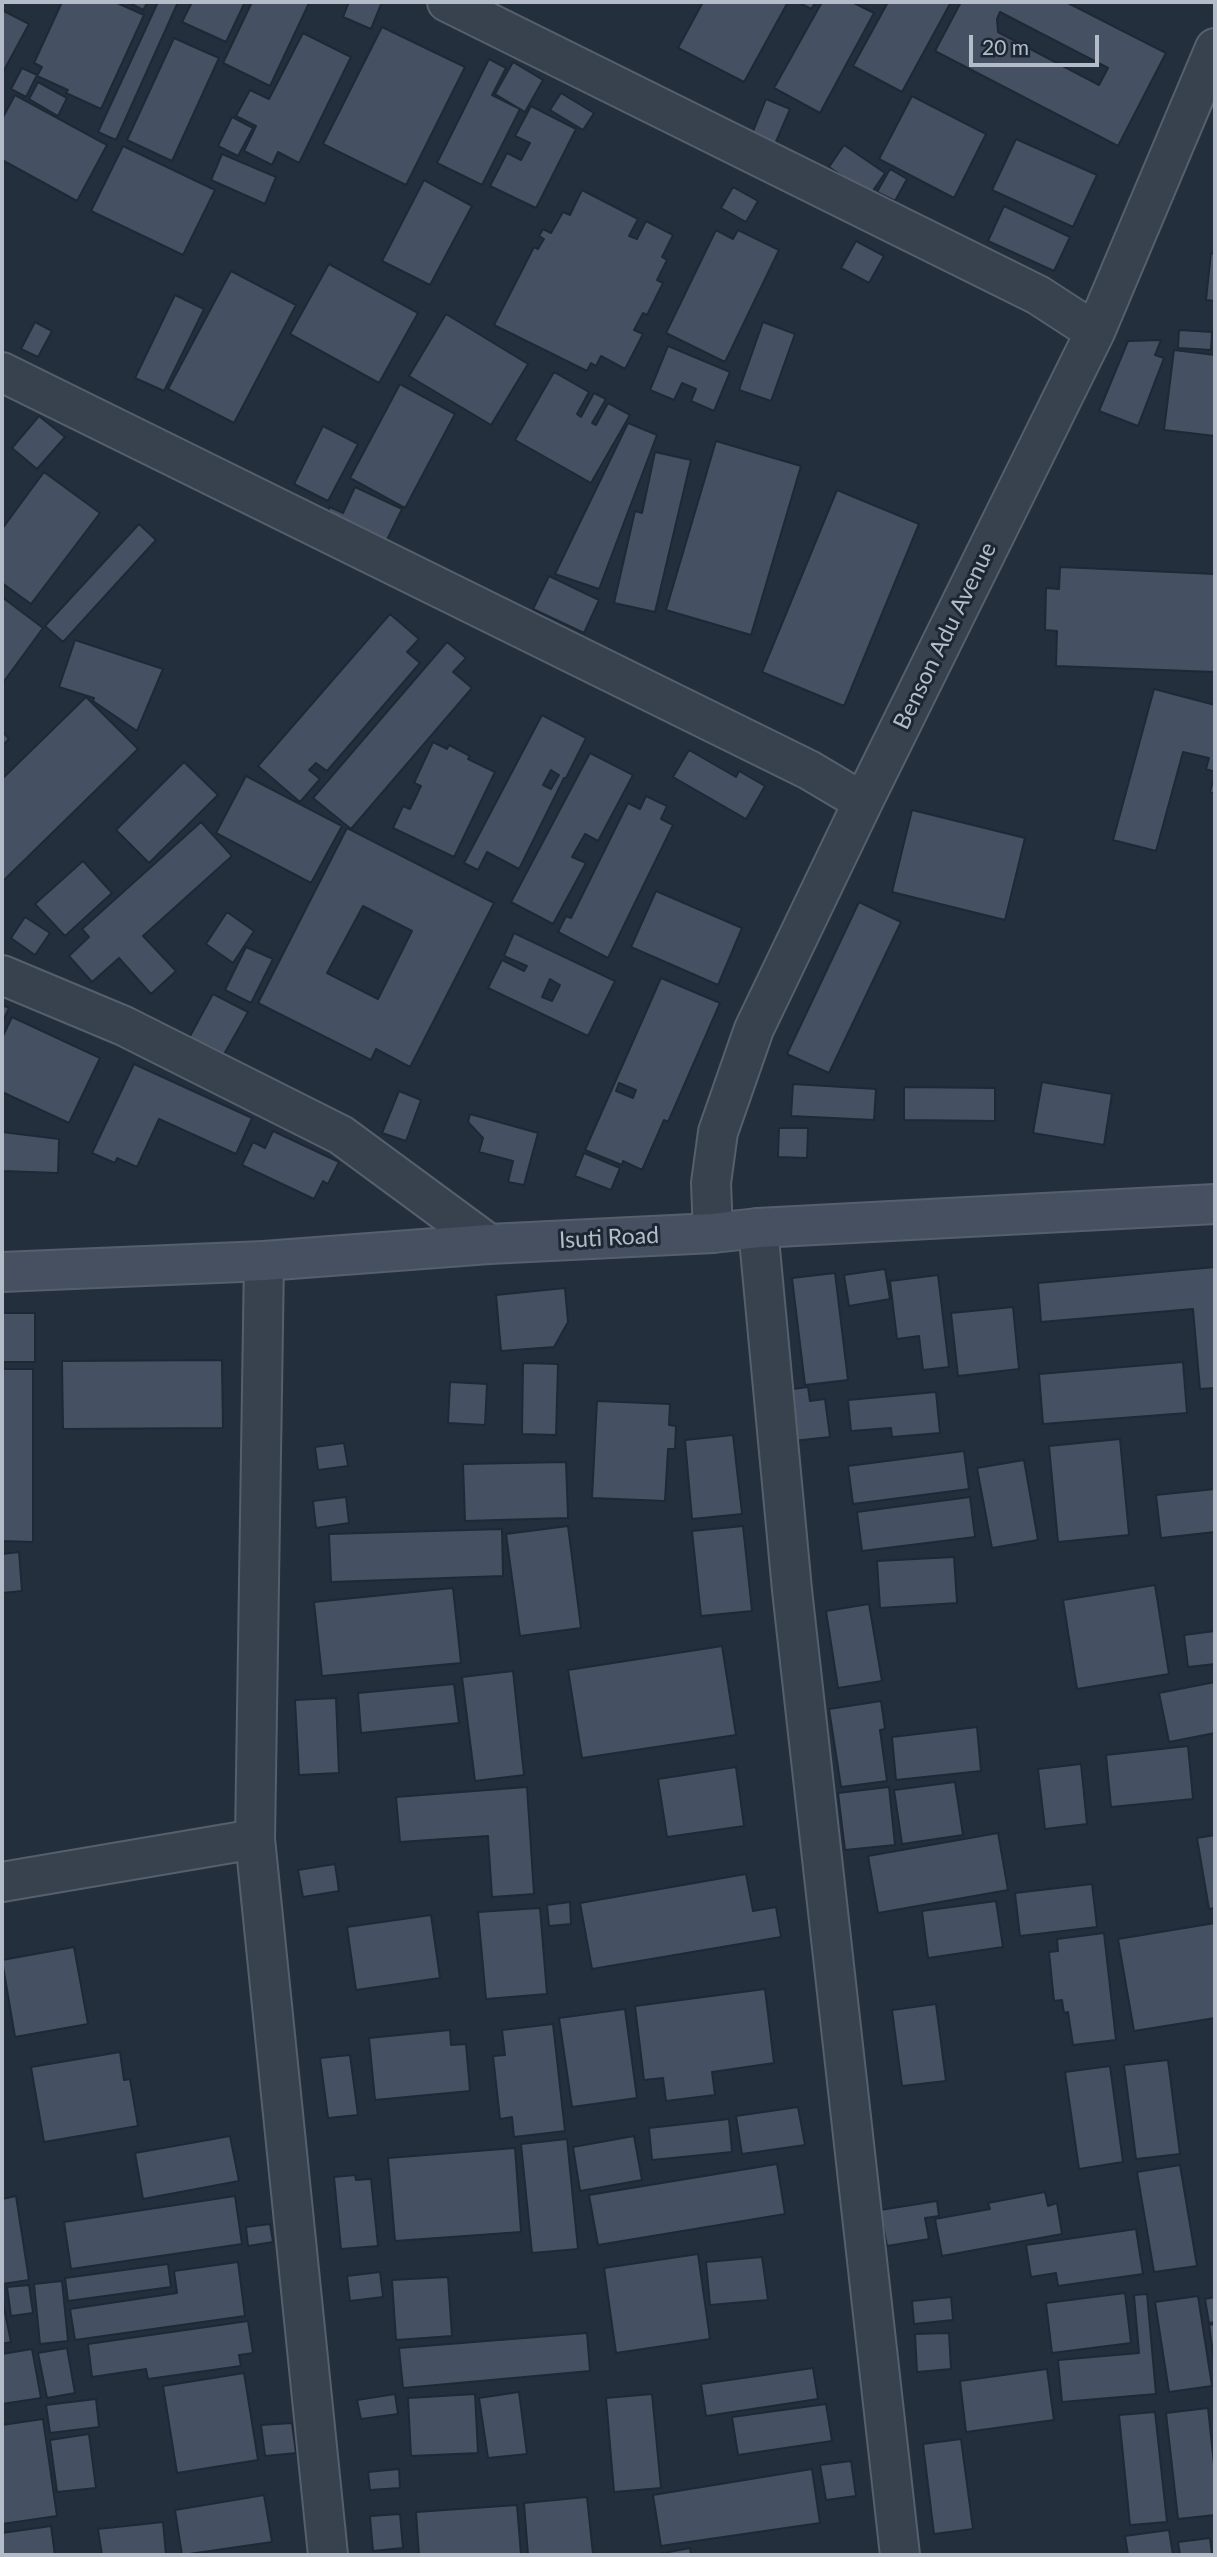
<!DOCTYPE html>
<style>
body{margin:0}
#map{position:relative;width:1217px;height:2557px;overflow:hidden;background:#242f3e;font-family:Lato,sans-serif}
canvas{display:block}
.frame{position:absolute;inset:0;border:4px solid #b4bcc9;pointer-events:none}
.scale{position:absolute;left:969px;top:35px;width:130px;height:32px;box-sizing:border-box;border:4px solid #b4bcc9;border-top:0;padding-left:9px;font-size:21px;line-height:24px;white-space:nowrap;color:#b4bcc9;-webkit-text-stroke:5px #1d2633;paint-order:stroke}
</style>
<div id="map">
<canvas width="1217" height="2557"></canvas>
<div class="frame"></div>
<div class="scale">20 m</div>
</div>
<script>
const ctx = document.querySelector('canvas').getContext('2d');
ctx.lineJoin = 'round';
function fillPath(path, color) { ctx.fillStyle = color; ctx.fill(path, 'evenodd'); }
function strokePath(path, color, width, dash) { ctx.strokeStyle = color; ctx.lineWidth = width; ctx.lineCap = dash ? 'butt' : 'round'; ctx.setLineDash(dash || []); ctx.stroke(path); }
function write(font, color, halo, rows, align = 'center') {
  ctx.font = font + ' Lato,sans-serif'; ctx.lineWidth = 6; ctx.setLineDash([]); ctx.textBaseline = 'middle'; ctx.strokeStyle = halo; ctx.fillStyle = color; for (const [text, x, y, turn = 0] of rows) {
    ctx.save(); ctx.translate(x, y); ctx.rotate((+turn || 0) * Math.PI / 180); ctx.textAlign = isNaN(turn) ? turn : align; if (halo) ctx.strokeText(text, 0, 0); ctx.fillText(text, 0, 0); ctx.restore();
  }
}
const building = new Path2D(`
 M62,2H115L144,15L101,109L66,93L68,90L37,76L42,67L34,63Z
 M128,2H148L143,10Z
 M158,2H178L116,140L98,132Z
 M192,2H245L226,42L182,22Z
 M252,2L309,3L270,86L223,63Z
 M349,2H382L371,29L343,17Z
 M703,2H788L744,82L678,48Z
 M798,2H816L811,9Z
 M822,2H852L874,13L820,113L774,88Z
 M888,2H951L902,92L853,66Z
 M961,2H1066L1166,53L1118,146L935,51ZM1000,12L1108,68L1099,85L998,32L997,19Z
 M2,10L29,24L2,74Z
 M382,27L465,67L406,185L323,144Z
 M303,33L351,57L299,163L278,152L272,165L244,151L256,126L236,116L250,90L269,99Z
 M174,38L219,58L172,161L127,140Z
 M489,59L506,68L492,95L520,109L482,185L437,163Z
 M513,62L543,80L525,112L495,94Z
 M22,68L37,75L26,97L11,89Z
 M38,82L67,98L58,116L29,99Z
 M561,93L594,113L583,130L550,110Z
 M15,95L107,145L77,201L2,160V119Z
 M912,96L986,134L954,198L879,159Z
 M766,99L790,109L775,144L752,134Z
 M531,106L576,129L536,208L490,186L507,153L521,160L530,143L515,136Z
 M232,117L253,128L238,156L218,146Z
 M1016,139L1097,175L1073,227L992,190Z
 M844,145L885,173L870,195L829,167Z
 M123,146L215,190L183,255L91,211Z
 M222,154L276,177L265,204L211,180Z
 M890,169L907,179L895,201L877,192Z
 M424,180L472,206L430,285L382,261Z
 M733,187L758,201L746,222L721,208Z
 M582,190L638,219L629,236L637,239L646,221L673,235L662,257L667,260L657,280L663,283L647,315L643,313L634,330L643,334L625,369L601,356L596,366L591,363L587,371L494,325L534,247L538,249L544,239L539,236L543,229L551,233L563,212L570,215Z
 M1004,206L1070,237L1054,271L988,241Z
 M716,230L733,239L738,230L779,250L725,362L666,333Z
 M856,241L884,256L869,283L841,268Z
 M1211,253L1215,254V301L1206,300Z
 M329,264L418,313L379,383L290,334Z
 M231,271L296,305L234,423L168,389Z
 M175,295L204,309L164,391L135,378Z
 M446,314L528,364L491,425L409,376Z
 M35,322L52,331L38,357L21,349Z
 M763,322L795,334L771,401L739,390Z
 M1179,330L1212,332L1211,350L1178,348Z
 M1161,340L1155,355L1164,358L1138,426L1099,411L1128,341Z
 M668,346L730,372L714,411L691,401L696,389L682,383L674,400L650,390Z
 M1174,350L1215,355V436L1164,430Z
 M554,372L589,392L577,414L581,417L594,393L606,399L592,423L596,425L608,403L630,415L591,483L515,440Z
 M400,384L455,414L405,508L350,478Z
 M39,416L65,437L37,469L12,448Z
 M628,423L657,435L599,589L555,574Z
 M323,426L358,444L328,501L294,484Z
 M716,441L801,466L751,635L666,610Z
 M655,452L691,460L655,612L614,603L635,511L642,513Z
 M44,472L100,513L31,604L2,583V529Z
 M355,487L402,509L383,548L324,520L330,507L343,513Z
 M837,490L919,524L844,706L762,672Z
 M139,524L156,540L63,642L45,626Z
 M1060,567L1215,574V672L1056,666L1057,631L1045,630L1046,588L1059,589Z
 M549,576L599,600L584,633L533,609Z
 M2,597L43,628L2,684Z
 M390,614L419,639L407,652L420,663L327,771L316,763L309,770L320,779L300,802L258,766Z
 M75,640L163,669L137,731L93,701L94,698L59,687Z
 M447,642L466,658L453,672L472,688L351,829L313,798Z
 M1154,689L1215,705V772L1206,769L1209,758L1183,752L1156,851L1113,840Z
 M86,697L138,749L2,882V779Z
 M542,715L586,738L566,778H564L519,869L487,852L478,870L464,863ZM551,770L559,775L551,789L543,785Z
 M2,731L9,739L2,746Z
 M433,742L447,749L449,745L470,756L468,759L495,772L454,857L393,828L403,806L410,809L421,786L414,783Z
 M689,750L736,777L739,771L765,786L746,819L673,777Z
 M590,753L633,775L598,841L585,834L572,857L586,863L553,924L511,902Z
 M184,762L218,795L149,863L116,830Z
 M1215,774V794L1210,792Z
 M246,776L342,826L311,883L216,833Z
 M646,796L667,806L661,819L673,825L608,958L558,932L566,916L571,918L628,803L640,809Z
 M912,810L1025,838L1005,920L892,892Z
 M201,822L232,856L143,936L176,971L151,994L119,958L92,982L69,956L89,937L82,929Z
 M347,828L494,903L410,1067L376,1049L371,1060L258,1003ZM363,906L412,931L378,999L327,973Z
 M83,861L112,893L65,936L35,904Z
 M656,891L742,928L718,985L631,947Z
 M859,902L901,922L829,1073L787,1054Z
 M227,912L254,931L233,963L206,944Z
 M25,917L50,933L35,955L11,938Z
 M514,933L615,981L588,1036L488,988L502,960L524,971L527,966L504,956ZM550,979L560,985L552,1001L542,997Z
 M246,947L273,959L251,1003L225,990Z
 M661,978L720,1003L668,1122L664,1120L642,1170L623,1161L622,1165L585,1150ZM619,1083L636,1090L633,1098L616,1091Z
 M213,994L248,1012L223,1056L189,1038Z
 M2,1005L9,1008L2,1023Z
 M12,1017L100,1058L69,1123L2,1092V1038Z
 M134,1064L252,1118L236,1154L159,1119L137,1167L117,1158L115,1163L92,1153Z
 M1042,1082L1112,1094L1104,1145L1033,1133Z
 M793,1084L876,1089L874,1120L791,1116Z
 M904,1087L995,1088V1121L904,1120Z
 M399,1091L421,1100L406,1141L382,1133Z
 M470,1114L538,1133L524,1185L508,1182L513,1161L479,1152L483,1138L468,1122Z
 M779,1128H808L807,1158L778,1157Z
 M273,1131L339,1162L328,1184L323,1181L314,1199L242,1165L253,1142L265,1148Z
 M2,1132L59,1139L58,1173L2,1171Z
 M584,1153L620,1168L611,1190L575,1176Z
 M1215,1267V1388L1200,1389L1193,1309L1041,1322L1038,1283Z
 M885,1269L890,1299L849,1306L844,1275Z
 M835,1273L848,1380L805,1385L792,1278Z
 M938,1275L949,1367L923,1370L919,1336L897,1339L890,1281Z
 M565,1288L568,1322L554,1347L501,1351L496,1295Z
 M1013,1307L1019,1369L958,1376L951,1313Z
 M2,1313H35V1362H2Z
 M222,1360L223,1428L63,1429L62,1361Z
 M1183,1362L1187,1413L1043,1424L1039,1374Z
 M523,1363L558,1364L556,1435L522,1434Z
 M2,1369H33V1542L2,1541Z
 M450,1382L487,1384L485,1425L448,1423Z
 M808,1387L810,1401L825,1399L830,1437L793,1441L786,1390Z
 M936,1392L940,1433L892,1437L891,1428L851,1431L848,1400Z
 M597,1401L670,1404L669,1425L676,1426L675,1449H668L665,1501L592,1498Z
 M733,1435L742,1514L692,1519L685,1440Z
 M1120,1439L1129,1535L1058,1542L1049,1446Z
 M344,1443L348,1466L318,1470L315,1447Z
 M964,1451L969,1489L853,1504L848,1466Z
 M1024,1460L1038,1540L992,1548L977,1468Z
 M566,1462L568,1518L465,1521L463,1464Z
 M1215,1489V1532L1161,1538L1156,1495Z
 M346,1497L349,1523L316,1528L313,1501Z
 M970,1497L975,1537L862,1551L857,1512Z
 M568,1526L581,1628L520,1636L506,1534Z
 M743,1526L752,1611L701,1616L692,1531Z
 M502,1529L503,1576L331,1582L329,1534Z
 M19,1552L22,1591L2,1593V1554Z
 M954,1557L957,1603L880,1608L877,1561Z
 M1155,1585L1169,1674L1077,1689L1063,1600Z
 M453,1588L461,1663L322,1676L314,1602Z
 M869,1604L882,1681L838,1688L826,1611Z
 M1215,1631V1664L1188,1667L1184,1635Z
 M722,1646L736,1735L582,1758L568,1670Z
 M513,1671L524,1775L475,1781L462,1677Z
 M1215,1682V1733L1169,1742L1159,1693Z
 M454,1684L459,1723L361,1733L358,1693Z
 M336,1698L339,1773L299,1775L295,1700Z
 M881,1701L885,1729L880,1730L887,1781L841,1787L829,1709Z
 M977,1727L981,1771L896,1780L892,1737Z
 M1188,1746L1193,1799L1111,1807L1106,1755Z
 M1081,1764L1087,1824L1045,1829L1038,1769Z
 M736,1767L744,1826L667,1837L658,1779Z
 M955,1782L963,1835L902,1844L894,1790Z
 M527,1787L534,1894L492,1897L488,1836L400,1842L396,1797Z
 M889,1787L895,1845L845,1850L838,1793Z
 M998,1833L1008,1890L878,1913L868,1856Z
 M1215,1835V1908L1209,1909L1197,1838Z
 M335,1864L339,1891L303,1897L298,1870Z
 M746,1874L753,1911L776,1907L781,1937L592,1969L580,1903Z
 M1092,1884L1097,1927L1020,1936L1015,1893Z
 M996,1901L1003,1947L928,1958L922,1911Z
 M570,1902L571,1924L549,1926L547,1905Z
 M540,1908L547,1994L486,1999L478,1912Z
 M431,1915L440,1978L356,1990L347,1927Z
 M1215,1923V2018L1134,2031L1118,1939Z
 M1104,1933L1116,2040L1073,2045L1068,2012L1064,2013L1062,2000L1054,2001L1049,1952L1058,1951L1057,1939Z
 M74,1947L88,2024L15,2037L2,1960Z
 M765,1989L774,2063L712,2072L715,2095L666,2101L663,2078L644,2080L635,2006Z
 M936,2004L946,2081L902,2086L892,2010Z
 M625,2009L637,2098L572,2107L559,2018Z
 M553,2024L565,2131L514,2137L512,2117L500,2119L493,2056L505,2055L502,2030Z
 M450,2030L451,2045L466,2044L470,2091L375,2100L369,2038Z
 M120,2052L124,2080L130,2079L138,2126L44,2142L31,2067Z
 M350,2055L358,2115L328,2118L320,2058Z
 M1168,2060L1180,2154L1136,2159L1124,2065Z
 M1110,2066L1123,2162L1079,2169L1065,2072Z
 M798,2107L805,2145L742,2154L736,2116Z
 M729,2119L732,2152L652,2160L649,2128Z
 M230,2136L239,2181L143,2199L135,2153Z
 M634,2136L642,2180L580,2191L573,2147Z
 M567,2139L578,2249L532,2253L521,2144Z
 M515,2148L521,2232L395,2241L388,2158Z
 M777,2164L785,2214L598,2245L589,2195Z
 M1180,2165L1197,2266L1154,2272L1137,2172Z
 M355,2175L356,2180L371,2179L378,2246L341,2249L334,2177Z
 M1045,2192L1048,2206L1057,2203L1062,2234L942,2256L935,2219L990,2209L988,2203Z
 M16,2196L29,2280L2,2284V2199Z
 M235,2196L242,2244L71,2269L64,2222Z
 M937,2201L939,2216L925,2218L929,2239L887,2246L880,2210Z
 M270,2224L273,2242L248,2246L246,2227Z
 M1136,2229L1143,2274L1058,2286L1056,2273L1031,2277L1026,2245Z
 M698,2254L710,2339L616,2353L604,2268Z
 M762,2257L768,2300L710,2305L706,2262Z
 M238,2262L245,2316L75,2340L70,2309L177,2293L174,2271Z
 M168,2264L171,2287L68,2301L65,2278Z
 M380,2272L383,2297L350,2301L347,2276Z
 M448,2277L452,2336L396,2340L392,2280Z
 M62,2281L68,2341L40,2344L34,2284Z
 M29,2285L33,2313L11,2316L7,2287Z
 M1125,2293L1131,2343L1052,2353L1046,2303Z
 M1147,2294L1156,2394L1062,2402L1058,2360L1139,2353L1134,2295Z
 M1198,2296L1212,2386L1169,2392L1155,2302Z
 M951,2297L953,2320L914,2324L912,2301Z
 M1215,2297V2322L1209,2323L1205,2299Z
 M2,2298L11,2342L2,2344Z
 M248,2321L253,2353L239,2355L241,2366L148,2379L146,2369L92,2377L88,2344Z
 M1215,2324V2367L1209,2325Z
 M587,2333L590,2371L403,2388L399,2348Z
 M949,2333L951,2369L917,2372L915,2334Z
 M67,2348L75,2393L47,2398L38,2353Z
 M32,2349L41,2398L2,2404V2354Z
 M813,2368L818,2399L706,2416L701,2384Z
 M1047,2369L1054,2420L966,2432L960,2381Z
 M244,2373L258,2460L177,2473L163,2386Z
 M519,2392L527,2454L488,2458L479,2398Z
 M395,2394L398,2414L361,2419L357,2400Z
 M475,2394L478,2453L411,2456L408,2398Z
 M652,2394L661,2488L614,2492L606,2398Z
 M96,2399L99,2427L50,2433L46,2405Z
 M826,2404L832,2441L738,2455L732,2417Z
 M1208,2408L1215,2474V2515L1178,2519L1166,2413Z
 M1155,2412L1167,2522L1130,2525L1119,2415Z
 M43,2419L57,2516L2,2524V2425Z
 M292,2423L296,2453L265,2456L261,2425Z
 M89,2434L96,2488L57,2492L50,2440Z
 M961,2439L973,2529L934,2534L923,2444Z
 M851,2461L856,2496L826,2500L820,2465Z
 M399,2469L400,2488L370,2490L368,2472Z
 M812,2469L820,2523L661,2546L653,2495Z
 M264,2495L272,2542L182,2555L175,2510Z
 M587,2497L593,2554L528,2555L524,2503Z
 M517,2505L521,2555H419L416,2512Z
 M400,2514L403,2548L373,2551L370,2516Z
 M163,2522L166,2555H102L98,2529Z
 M51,2526L55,2555H2V2533Z
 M1169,2530L1173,2555H1128L1125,2536Z
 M1210,2538L1212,2555H1180L1178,2542Z
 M690,2548L691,2555H653Z`);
fillPath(building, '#455162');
strokePath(building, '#1f2835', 2);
const street = new Path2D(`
 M447,2L1038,295L1095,332
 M2,372L809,770L863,802
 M2,975L124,1026L341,1135L489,1244
 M758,1228L792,1590L900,2555
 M713,1233L711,1183L718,1132L754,1029L863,802L1095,332L1215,48
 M264,1261L255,1839L328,2555
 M2,1882L255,1839`);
const secondary = new Path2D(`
 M2,1272L264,1261L489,1244L713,1233L758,1228L1215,1204`);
strokePath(street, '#565f6c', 42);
strokePath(secondary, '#565f6c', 42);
strokePath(street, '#38414e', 38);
strokePath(secondary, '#465061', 38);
write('23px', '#b4bcc9', '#1d2633', [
 ["Benson Adu Avenue",945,636,-64],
 ["Isuti Road",609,1238,-3]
]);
</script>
